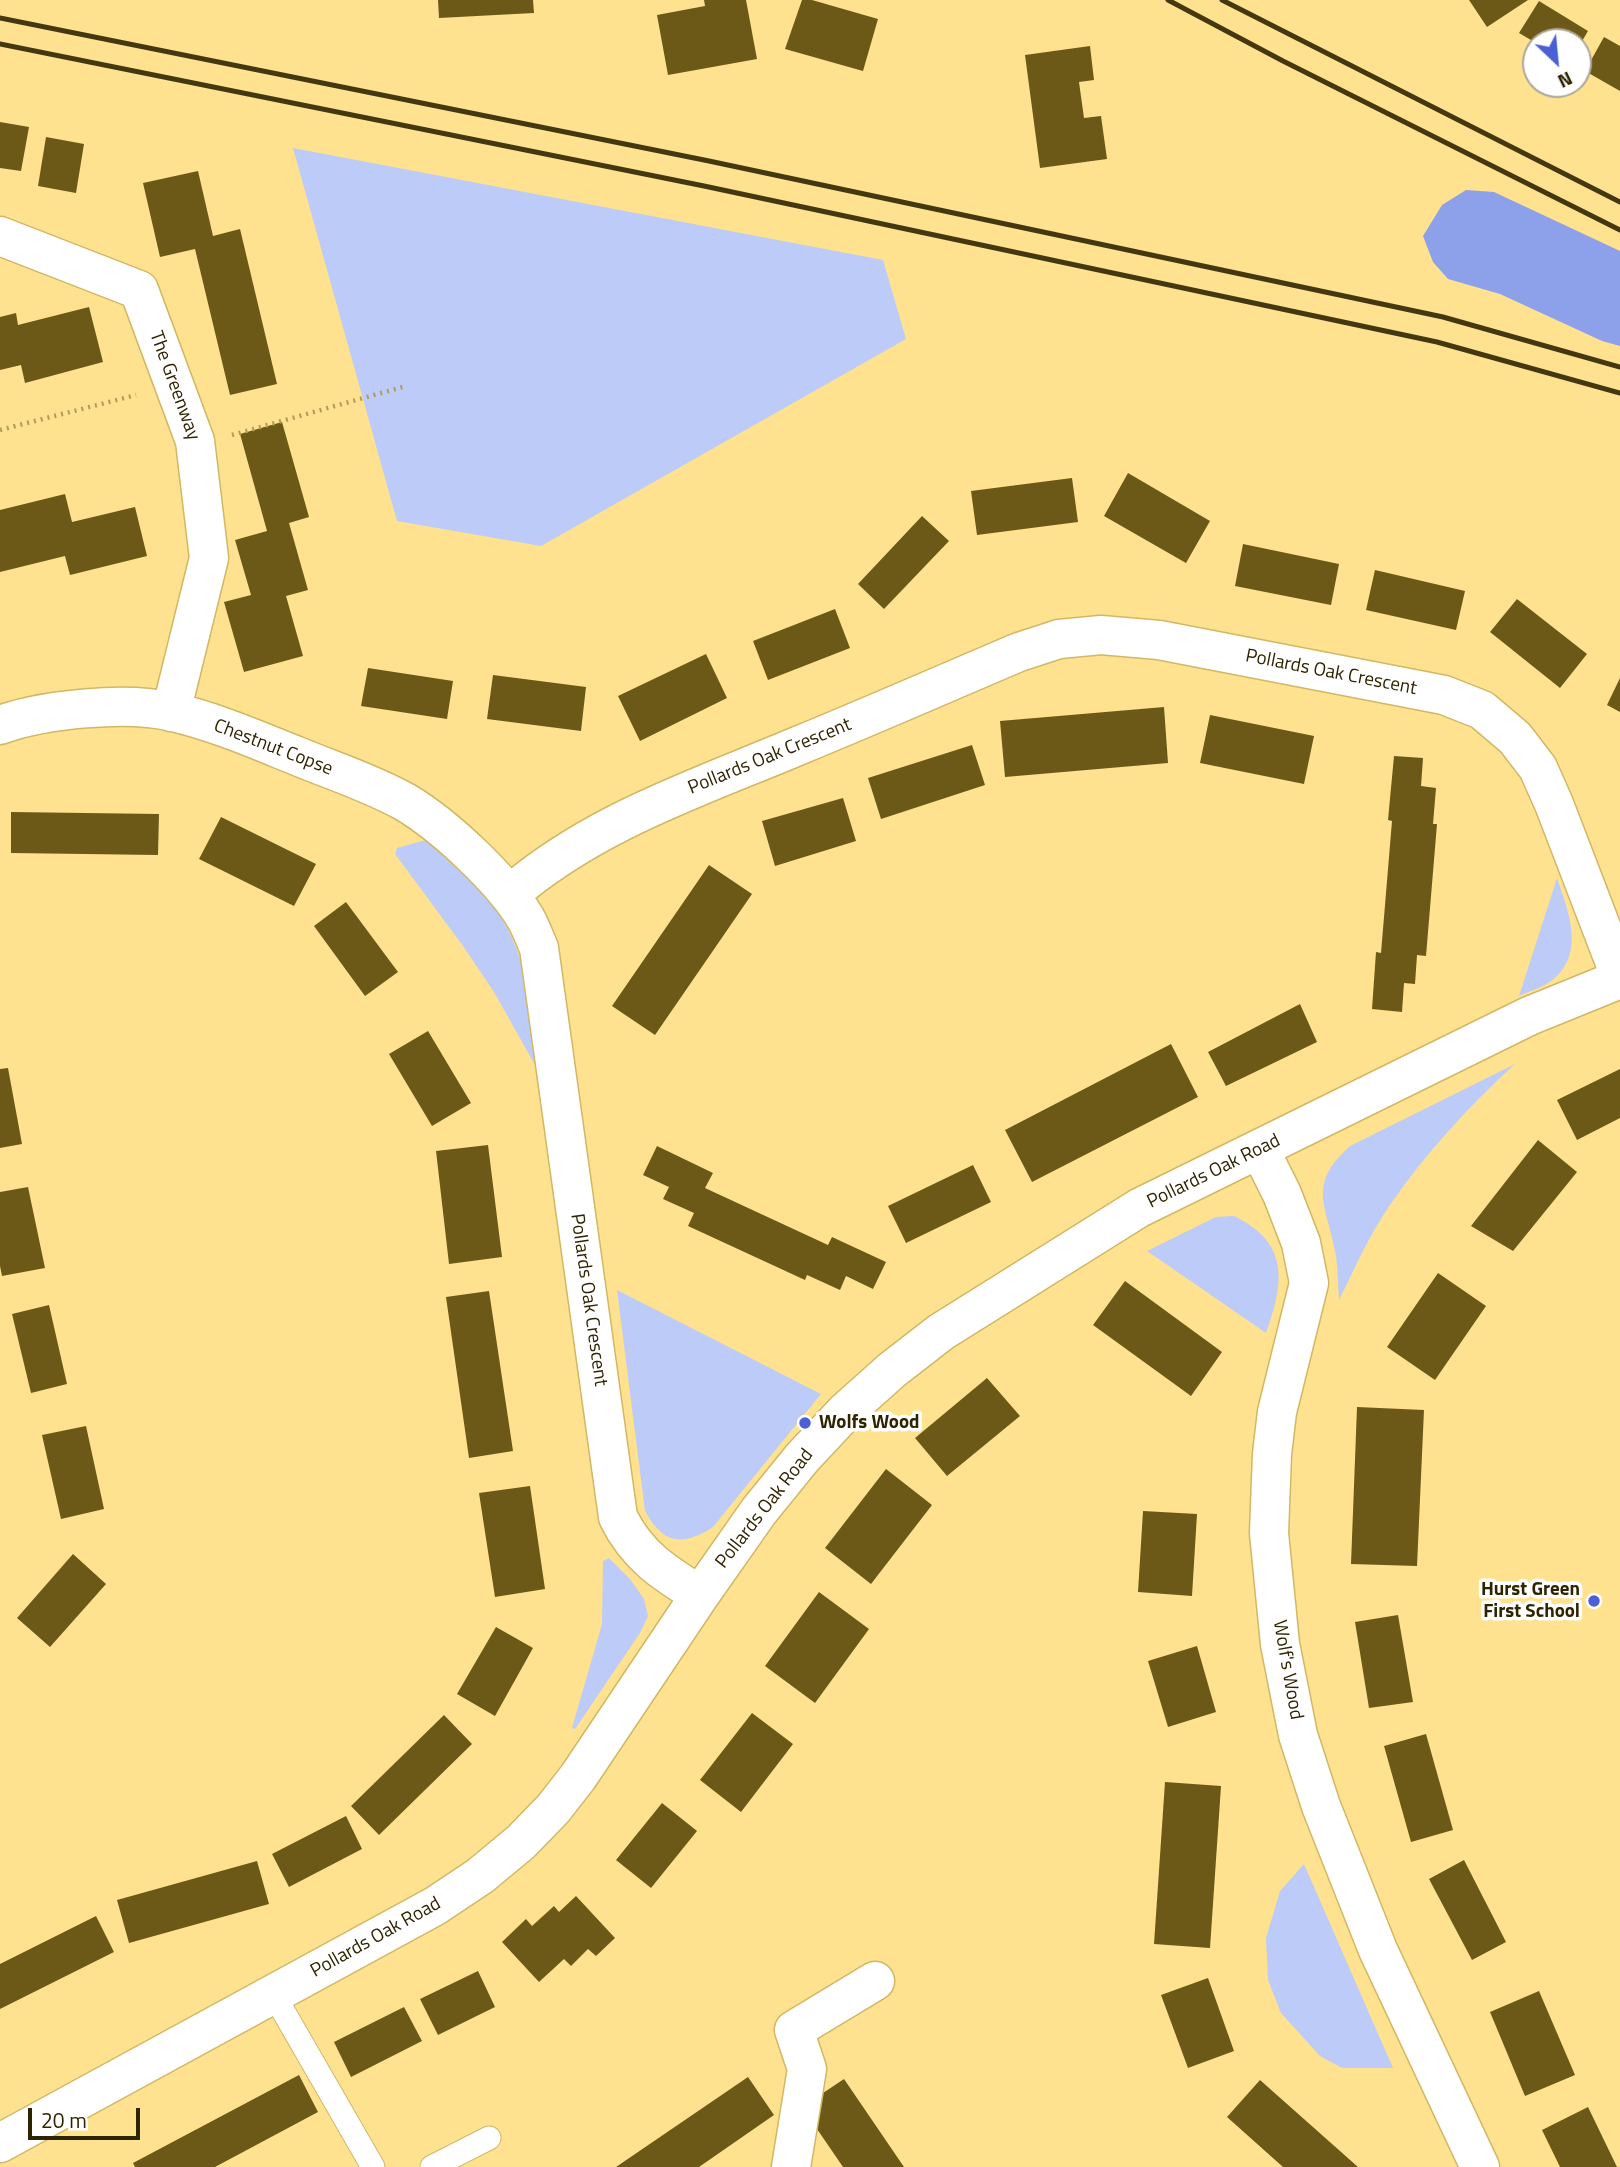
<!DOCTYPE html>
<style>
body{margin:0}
#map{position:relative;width:1620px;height:2167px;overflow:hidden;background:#fee28f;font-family:"Titillium Web",sans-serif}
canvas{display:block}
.north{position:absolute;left:1522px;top:28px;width:70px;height:70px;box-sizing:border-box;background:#fff;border:2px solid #aca799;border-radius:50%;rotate:154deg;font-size:19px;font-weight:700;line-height:28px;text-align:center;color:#2f2401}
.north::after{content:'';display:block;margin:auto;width:24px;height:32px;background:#4c60d5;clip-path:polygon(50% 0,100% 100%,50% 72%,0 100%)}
.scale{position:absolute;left:28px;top:2108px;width:112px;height:32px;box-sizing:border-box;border:4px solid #2f2401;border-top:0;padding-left:9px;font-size:21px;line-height:24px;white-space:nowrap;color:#2f2401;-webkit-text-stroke:5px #fff;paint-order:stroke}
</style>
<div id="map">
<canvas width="1620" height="2167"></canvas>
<div class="north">N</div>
<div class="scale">20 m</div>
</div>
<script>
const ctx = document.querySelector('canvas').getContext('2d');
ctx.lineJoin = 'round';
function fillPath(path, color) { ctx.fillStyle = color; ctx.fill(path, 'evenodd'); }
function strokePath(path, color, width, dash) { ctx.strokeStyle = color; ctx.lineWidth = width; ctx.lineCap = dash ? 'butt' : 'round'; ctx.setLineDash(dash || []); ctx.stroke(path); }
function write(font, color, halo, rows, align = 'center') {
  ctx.font = font + ' "Titillium Web",sans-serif'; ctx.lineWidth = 7; ctx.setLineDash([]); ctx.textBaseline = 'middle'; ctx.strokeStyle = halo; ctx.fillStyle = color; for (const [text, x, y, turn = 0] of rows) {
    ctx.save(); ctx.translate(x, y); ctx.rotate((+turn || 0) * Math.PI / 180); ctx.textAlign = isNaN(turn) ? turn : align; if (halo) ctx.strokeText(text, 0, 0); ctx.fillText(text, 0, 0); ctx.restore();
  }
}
fillPath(new Path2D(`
 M293,148L883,260L906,339L541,546L397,521Z
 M426,840C446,860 469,878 488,900C529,947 532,1013 539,1072L494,992L463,946L395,854L397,848Z
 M1557,878C1568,911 1585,950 1555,978C1546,986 1530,991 1519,996Z
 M1515,1064C1469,1106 1425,1154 1390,1205C1369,1235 1355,1268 1339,1300C1338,1286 1338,1270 1336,1256C1328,1207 1305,1186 1350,1146Z
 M1234,1216C1290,1243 1284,1283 1266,1333L1147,1251L1216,1217Z
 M617,1290L821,1394L713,1527C682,1547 663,1544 645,1511Z
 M609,1558L630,1579L644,1599L648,1616L640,1633L575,1729L572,1728L602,1624L603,1561Z
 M1304,1864L1393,2068H1342L1320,2056L1281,2013L1268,1980L1266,1938L1280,1891Z`), '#bdcbf9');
fillPath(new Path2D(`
 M1466,190L1494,192L1620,251V346L1602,341L1500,294L1448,279L1433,262L1423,236L1442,205Z`), '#8da1eb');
fillPath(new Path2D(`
 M438,0H533L534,13L439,18Z
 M704,0H746L757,59L668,75L657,15L705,6Z
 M802,0H812L878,19L863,71L785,49Z
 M1469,0H1528L1487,27Z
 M1539,1L1588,31L1578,48V42L1536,43L1519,33Z
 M1604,37L1620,46V91L1585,71Z
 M1090,46L1094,80L1079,82L1084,118L1101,116L1107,159L1040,168L1025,55Z
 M0,122L29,127L21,171L0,168Z
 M46,137L84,144L76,193L38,186Z
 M198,171L213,236L240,229L277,384L230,395L195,249L160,257L143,183Z
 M89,307L103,362L25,383L21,365L0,370V317L16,313L18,325Z
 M282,422L309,517L289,523L308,590L286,596L303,656L244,672L224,602L251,595L235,540L267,531L240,434Z
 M1128,473L1210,521L1186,563L1104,516Z
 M1072,478L1078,522L977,535L971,491Z
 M65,494L72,522L135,507L147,556L70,575L65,556L0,572V510Z
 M922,516L949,541L884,609L858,584Z
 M1243,544L1339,564L1331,605L1235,586Z
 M1375,570L1465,591L1456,630L1366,610Z
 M1517,599L1587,654L1560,688L1490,632Z
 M835,609L850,648L768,680L753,641Z
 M706,654L727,698L640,741L618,696Z
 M368,668L453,681L447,719L361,706Z
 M493,675L586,687L581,731L487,719Z
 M1620,678V712L1607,705Z
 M1164,707L1168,763L1005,777L1000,721Z
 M1210,715L1314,736L1304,784L1200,763Z
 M972,745L985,785L881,819L868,778Z
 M1394,756L1423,758L1421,786L1436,788L1433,824H1437L1426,956L1417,955L1415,984L1404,983L1402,1012L1372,1009L1376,952L1381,953L1392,821L1388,820Z
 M843,798L856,841L775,866L762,821Z
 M11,812L159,814L158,855L11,853Z
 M221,817L316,864L294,906L199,859Z
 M709,865L752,894L655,1035L612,1006Z
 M346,902L398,972L365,996L314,926Z
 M1300,1004L1317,1042L1226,1086L1208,1052Z
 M428,1031L471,1103L432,1126L389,1054Z
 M1171,1044L1198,1097L1032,1182L1005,1130Z
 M8,1068L22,1144L0,1148V1069Z
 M1620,1069V1118L1577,1140L1557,1100Z
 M1538,1140L1577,1172L1513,1251L1471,1226Z
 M488,1145L502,1257L449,1264L436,1151Z
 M657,1146L713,1173L705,1188L828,1245L832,1237L886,1262L873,1289L846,1276L840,1290L807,1275L805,1280L688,1226L694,1213L663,1199L669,1187L643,1175Z
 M973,1165L991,1202L906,1243L888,1206Z
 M28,1187L45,1268L2,1276L0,1266V1192Z
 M1438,1273L1486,1306L1435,1380L1387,1347Z
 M1125,1281L1222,1352L1191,1396L1093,1325Z
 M489,1291L513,1451L469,1458L446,1297Z
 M49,1305L67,1384L31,1393L12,1314Z
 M987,1378L1020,1416L947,1476L915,1438Z
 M1357,1407L1424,1410L1417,1566L1351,1564Z
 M86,1426L104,1509L61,1519L42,1435Z
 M886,1469L932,1505L871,1584L825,1548Z
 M530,1486L545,1589L495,1597L479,1493Z
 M1143,1511L1197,1514L1192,1596L1138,1592Z
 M73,1554L106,1584L50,1647L17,1618Z
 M819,1592L869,1629L815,1703L765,1666Z
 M1398,1615L1413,1702L1369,1708L1355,1622Z
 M496,1627L533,1648L495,1716L457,1694Z
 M1197,1646L1216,1712L1168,1727L1148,1661Z
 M752,1713L793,1744L741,1812L700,1780Z
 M444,1715L472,1744L379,1835L351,1806Z
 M1426,1734L1453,1830L1411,1842L1384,1746Z
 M1165,1782L1221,1786L1210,1948L1154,1944Z
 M662,1803L697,1831L651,1888L616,1860Z
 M346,1816L362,1849L289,1887L272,1854Z
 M1464,1860L1506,1942L1472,1960L1429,1879Z
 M257,1861L269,1904L129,1943L117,1900Z
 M576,1896L615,1938L596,1956L588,1949L571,1966L564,1959L539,1982L502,1942L526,1919L532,1926L554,1906L559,1912Z
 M96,1916L114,1952L0,2009V1964Z
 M478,1971L495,2007L438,2035L420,1999Z
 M1208,1978L1234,2051L1188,2068L1161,1995Z
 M1539,1991L1575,2075L1525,2096L1490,2012Z
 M404,2007L422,2041L351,2077L334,2042Z
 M299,2075L318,2112L215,2167H135L133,2163Z
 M748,2077L774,2115L699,2167H616Z
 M844,2079L904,2167H843L802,2107Z
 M1260,2080L1358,2167H1283L1227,2117Z
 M1588,2107L1617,2167H1560L1542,2130Z`), '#6c5917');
const service = new Path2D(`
 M274,1995L373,2167
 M432,2167L489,2138`);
const minor = new Path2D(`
 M0,236L139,290L195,441L209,558L171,712
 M0,725C44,709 127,701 173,712C216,722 257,740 297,756C333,771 371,783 405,802C444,825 503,880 526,919C531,928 535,939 539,948L618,1517C637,1556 664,1573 700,1595
 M509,895C593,822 698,788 800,745C873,715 946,683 1019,652L1059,639L1101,635L1159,640L1444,695L1482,710L1515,738L1538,768L1554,804L1620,976
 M1260,1150L1282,1194L1301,1243L1309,1283L1277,1412L1272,1454L1269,1533L1280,1644L1298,1735L1321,1806L1378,1950L1480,2167
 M0,2143L435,1906L480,1876L521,1842L553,1809L578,1777L700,1595L759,1511L802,1458L845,1412L892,1370L941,1332L1139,1208L1529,1016L1620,979
 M791,2167L807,2069L794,2030L875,1981`);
strokePath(service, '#d2b765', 25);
strokePath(minor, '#d2b765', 41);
strokePath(new Path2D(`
 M0,430L136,395
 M232,435L406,386`), '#b09b5a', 4.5, [2, 5]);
strokePath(service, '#fff', 23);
strokePath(minor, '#fff', 38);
strokePath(new Path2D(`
 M1168,0L1283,61L1620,230
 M1222,0L1620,202
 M0,18L709,161L1443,317L1620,367
 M0,44L704,186L1437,342L1620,393`), '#453810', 5);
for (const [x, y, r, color] of [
 [805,1423,7,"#4c60d5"],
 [1594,1601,7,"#4c60d5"]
]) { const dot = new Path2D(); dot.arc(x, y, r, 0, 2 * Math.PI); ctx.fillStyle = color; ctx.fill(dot); strokePath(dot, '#fff', 2.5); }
write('19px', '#2f2401', '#fff', [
 ["The Greenway",174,386,70],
 ["Pollards Oak Crescent",1331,673,11],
 ["Chestnut Copse",273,748,21],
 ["Pollards Oak Crescent",770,757,-22],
 ["Pollards Oak Road",1214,1172,-26],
 ["Pollards Oak Crescent",588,1300,82],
 ["Pollards Oak Road",765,1509,-52],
 ["Wolf's Wood",1287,1670,80],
 ["Pollards Oak Road",376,1938,-29]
]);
write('bold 19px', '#2f2401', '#fff', [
 ["Wolfs Wood",819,1423],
 ["Hurst Green",1580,1590,"right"],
 ["First School",1580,1612,"right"]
], 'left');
</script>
